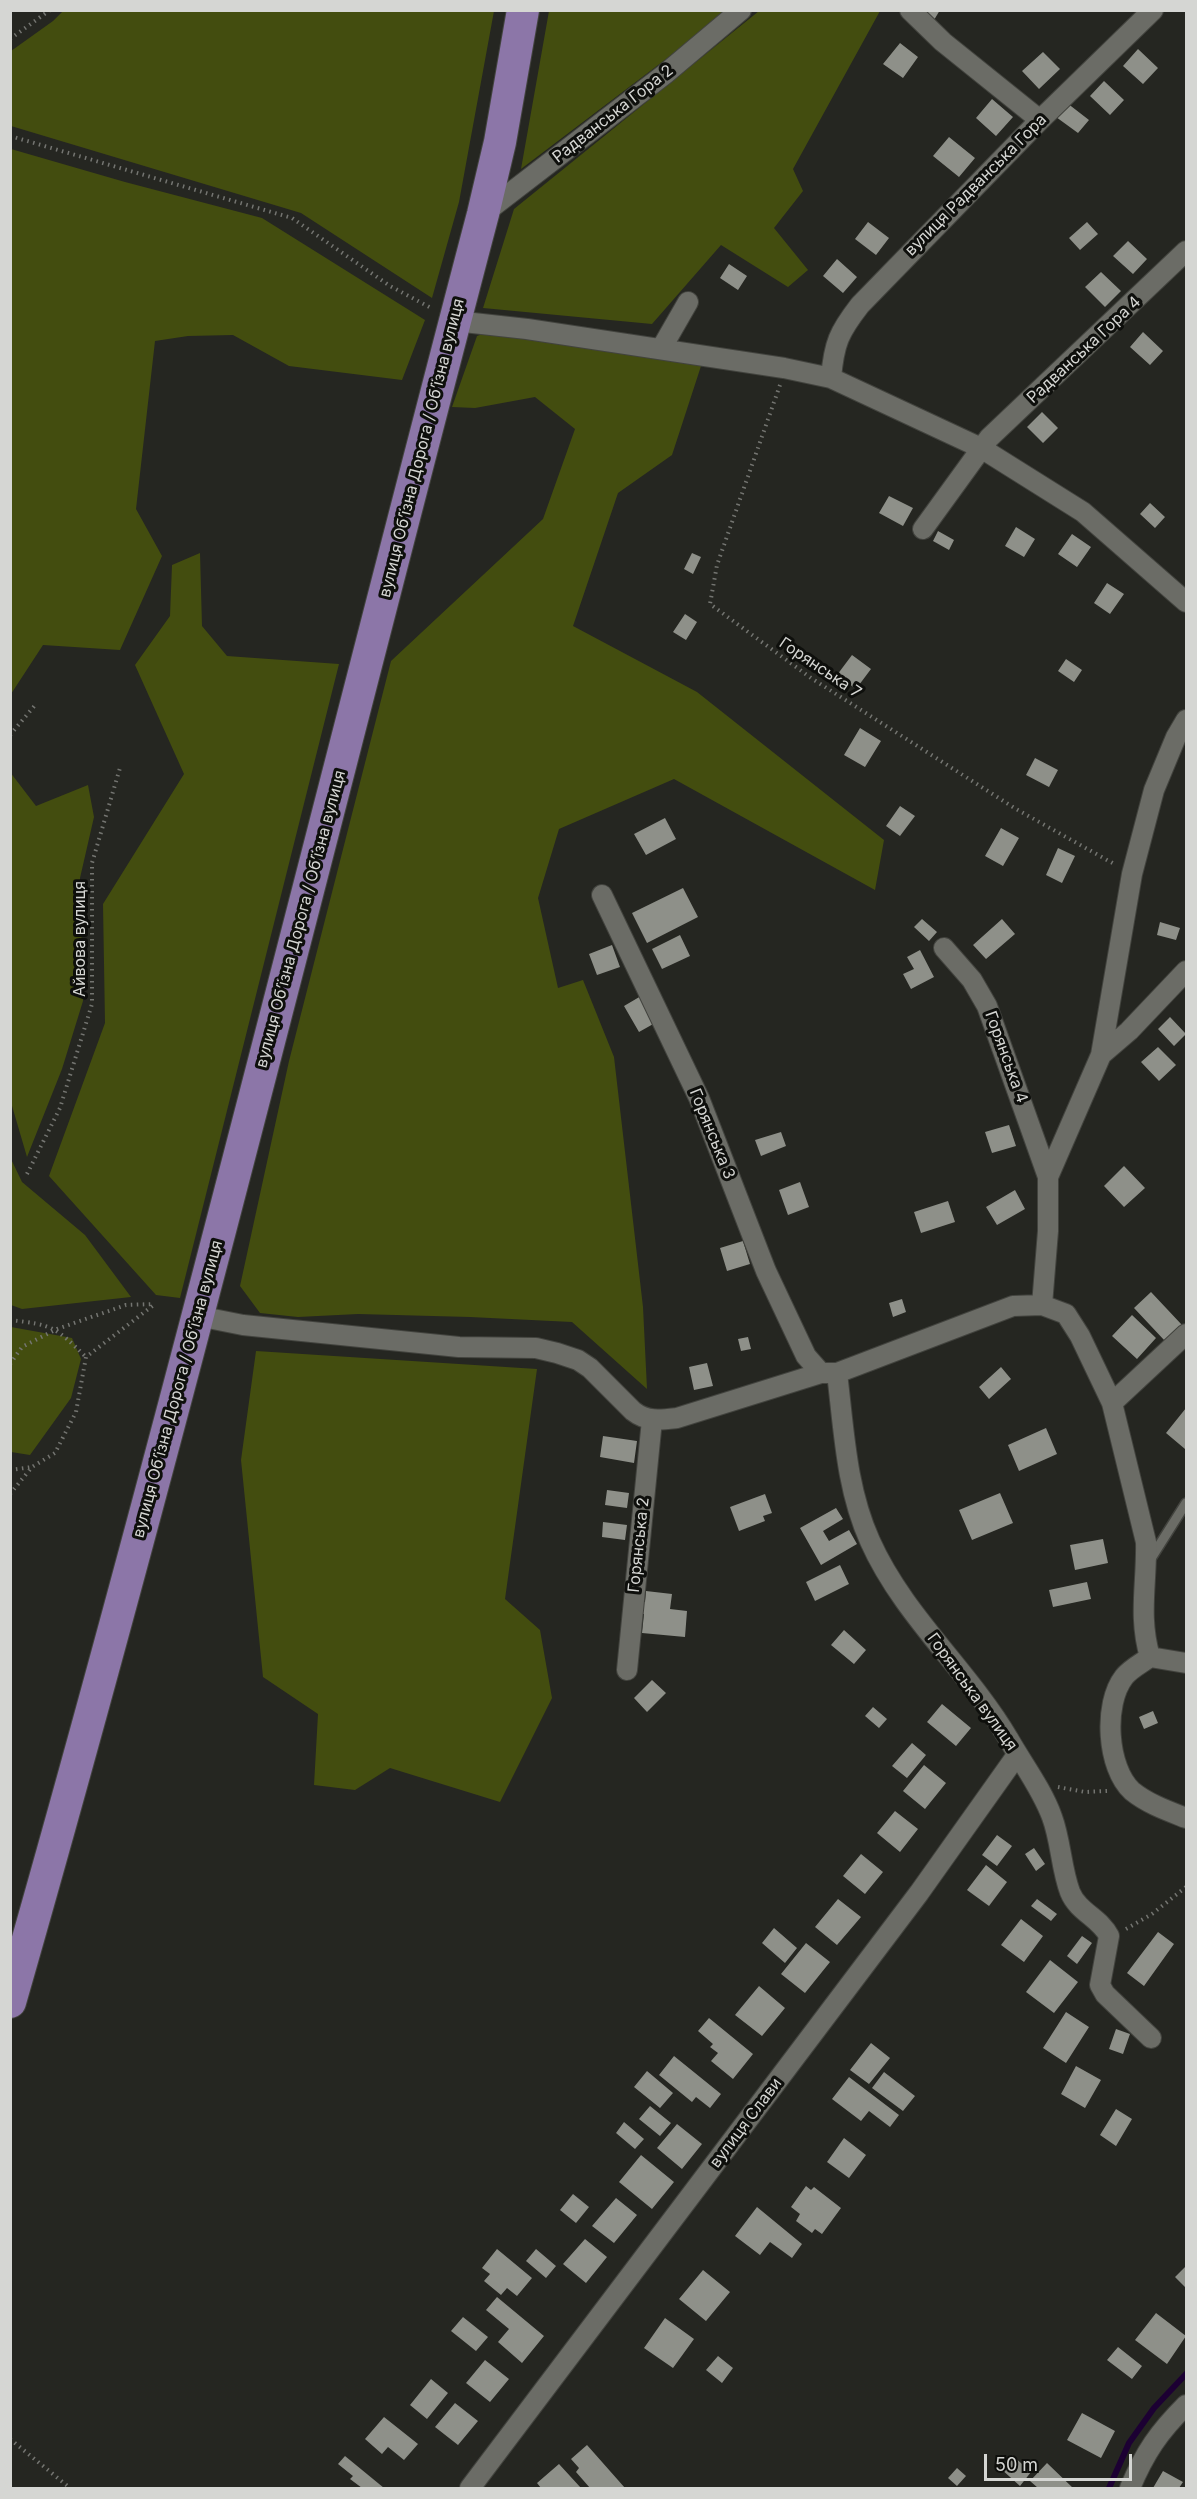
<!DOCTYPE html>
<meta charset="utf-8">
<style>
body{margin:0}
#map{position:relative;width:1197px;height:2499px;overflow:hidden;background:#252621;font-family:Inter,sans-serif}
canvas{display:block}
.frame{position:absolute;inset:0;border:12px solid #d5d6d3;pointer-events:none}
.scale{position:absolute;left:984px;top:2454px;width:148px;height:27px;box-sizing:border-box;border:3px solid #d5d6d3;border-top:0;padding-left:8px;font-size:18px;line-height:21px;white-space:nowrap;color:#d5d6d3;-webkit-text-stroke:4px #0e0f0c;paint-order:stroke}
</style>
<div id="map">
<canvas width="1197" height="2499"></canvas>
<div class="frame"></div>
<div class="scale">50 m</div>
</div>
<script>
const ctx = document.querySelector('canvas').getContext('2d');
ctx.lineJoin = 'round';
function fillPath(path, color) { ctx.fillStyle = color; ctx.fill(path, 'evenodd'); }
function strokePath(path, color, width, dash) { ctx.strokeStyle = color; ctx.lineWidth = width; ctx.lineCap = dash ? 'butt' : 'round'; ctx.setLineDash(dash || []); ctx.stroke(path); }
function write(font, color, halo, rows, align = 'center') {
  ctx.font = font + ' Inter,sans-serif'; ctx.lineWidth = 6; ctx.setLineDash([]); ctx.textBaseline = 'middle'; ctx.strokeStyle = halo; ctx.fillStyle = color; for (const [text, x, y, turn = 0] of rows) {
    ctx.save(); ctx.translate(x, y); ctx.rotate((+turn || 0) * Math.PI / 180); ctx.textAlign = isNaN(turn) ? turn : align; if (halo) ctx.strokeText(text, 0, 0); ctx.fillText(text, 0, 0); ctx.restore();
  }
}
fillPath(new Path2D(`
 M64,10L494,11L459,202L432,298L301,213L11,126V51L53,21Z
 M549,11H726L703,31L521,169Z
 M759,11H880L793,169L803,191L774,228L808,270L788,287L721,245L652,324L483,308L514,209Z
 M11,149L125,182L262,218L425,320L402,380L289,366L233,335L188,336L155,341L136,509L162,556L120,650L43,645L11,694Z
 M488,332L702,363L672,455L618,493L573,626L697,692L884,840L875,890L674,779L559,829L538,898L558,988L583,980L614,1057L643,1307L647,1389L572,1322L470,1317L358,1314L298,1317L260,1313L240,1286L289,1061L391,661L543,519L575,429L535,397L475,408L452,407L477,336Z
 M200,553L202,626L227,656L339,664L180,1298L156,1295L49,1176L105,1023L103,904L184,774L135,665L170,616L172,565Z
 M10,772L36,806L88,785L94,817L80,878L83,1001L62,1069L27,1157L10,1099Z
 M11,1159L22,1182L85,1235L131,1297L22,1309L11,1305Z
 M11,1327L72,1338L81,1359L71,1398L30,1455L11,1452Z
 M256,1351L537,1369L505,1599L540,1630L552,1698L500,1802L390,1768L355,1790L314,1785L318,1714L263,1677L241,1460Z`), '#434d0f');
strokePath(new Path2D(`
 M1109,2488L1129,2443L1154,2408L1186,2374`), '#1c0033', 6);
fillPath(new Path2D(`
 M922,10H940L934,20Z
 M900,43L918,57L903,78L883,64Z
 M1138,49L1158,68L1143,84L1123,66Z
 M1043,52L1060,69L1039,89L1022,71Z
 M1104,81L1124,100L1110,115L1090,96Z
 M992,99L1013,117L996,136L976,118Z
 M1067,103L1089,120L1078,133L1056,117Z
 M949,137L975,158L959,177L933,156Z
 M868,222L889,238L876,255L855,239Z
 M1087,222L1098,234L1080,250L1069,238Z
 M1128,241L1147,259L1133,274L1113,256Z
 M837,259L857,277L843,293L823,276Z
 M729,264L747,276L738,290L720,278Z
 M1101,272L1121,291L1105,307L1085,287Z
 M1143,332L1163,351L1150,365L1130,347Z
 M1042,412L1058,428L1043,443L1027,427Z
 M889,496L913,508L903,526L879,513Z
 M1150,503L1165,517L1155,528L1140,514Z
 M1016,527L1035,539L1024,557L1005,546Z
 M938,531L954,540L949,550L933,541Z
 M1072,534L1091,547L1077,567L1058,554Z
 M692,553L701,557L693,574L684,569Z
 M1107,583L1124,594L1110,614L1094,603Z
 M685,614L697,622L686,640L673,632Z
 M852,655L871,669L856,689L837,675Z
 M1066,659L1082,670L1074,682L1058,671Z
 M860,728L881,741L865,767L844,755Z
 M1035,758L1058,770L1049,787L1026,775Z
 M900,806L915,816L900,836L886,826Z
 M665,818L676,839L646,855L634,834Z
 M1001,828L1019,838L1003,866L985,856Z
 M1058,848L1075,856L1062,883L1046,875Z
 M683,888L698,917L647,943L632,913Z
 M922,919L937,932L929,941L914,927Z
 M1002,919L1015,934L986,959L973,945Z
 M1160,922L1180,928L1176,940L1157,935Z
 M680,935L690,956L662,969L652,949Z
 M612,945L620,967L597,975L589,954Z
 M920,950L934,977L911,989L903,974L914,969L907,957Z
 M641,996L655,1023L639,1032L624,1006Z
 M1170,1017L1186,1034L1174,1046L1158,1029Z
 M1158,1047L1176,1065L1159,1081L1141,1062Z
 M1009,1125L1016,1146L992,1153L985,1132Z
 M781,1132L786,1146L761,1156L755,1140Z
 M1124,1166L1145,1188L1124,1207L1104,1186Z
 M800,1182L809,1207L788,1215L779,1190Z
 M1015,1190L1025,1209L997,1225L986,1207Z
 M948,1201L955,1222L921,1233L914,1212Z
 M743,1241L750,1264L727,1271L720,1248Z
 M1151,1292L1182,1325L1165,1341L1134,1308Z
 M902,1299L906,1312L893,1317L889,1303Z
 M1132,1315L1156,1338L1137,1359L1112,1336Z
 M748,1337L751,1349L741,1351L738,1339Z
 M707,1363L713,1386L694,1390L689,1367Z
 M1001,1367L1011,1379L989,1399L979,1387Z
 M1186,1408V1448L1185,1449L1166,1433Z
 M1046,1428L1057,1454L1019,1471L1008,1445Z
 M603,1436L637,1441L634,1463L600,1457Z
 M607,1490L629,1493L627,1508L605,1505Z
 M1000,1493L1013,1523L972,1540L959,1510Z
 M765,1494L772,1513L763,1516L765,1521L739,1531L730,1507Z
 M836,1508L843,1519L823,1531L829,1541L849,1530L857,1544L821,1565L800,1528Z
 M603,1522L627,1525L625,1540L602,1537Z
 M1103,1539L1108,1563L1075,1570L1070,1545Z
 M840,1565L849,1584L815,1601L806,1582Z
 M1087,1582L1091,1599L1053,1607L1049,1590Z
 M646,1591L672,1594L670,1609L687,1611L685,1637L642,1633L644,1614H640L641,1602H645Z
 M844,1630L866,1650L854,1664L831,1645Z
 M652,1680L666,1693L647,1712L634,1698Z
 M942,1704L971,1728L956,1746L927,1722Z
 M873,1707L887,1719L879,1728L865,1716Z
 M1153,1711L1158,1723L1144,1729L1139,1717Z
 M912,1743L926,1755L907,1778L892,1766Z
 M924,1765L946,1783L925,1809L903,1791Z
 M895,1811L918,1829L900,1852L877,1833Z
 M997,1835L1012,1846L997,1866L982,1855Z
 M1034,1848L1045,1864L1036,1871L1025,1854Z
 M861,1854L883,1872L865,1894L843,1876Z
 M986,1865L1007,1882L989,1906L967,1890Z
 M838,1899L861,1917L837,1945L815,1927Z
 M1037,1899L1057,1914L1051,1921L1031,1906Z
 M1021,1919L1043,1936L1024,1962L1001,1945Z
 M774,1928L797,1948L785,1963L762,1943Z
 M1158,1932L1174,1944L1144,1986L1127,1973Z
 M1082,1936L1092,1943L1077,1964L1067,1956Z
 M806,1943L830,1962L805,1993L781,1974Z
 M1050,1960L1078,1982L1054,2013L1026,1992Z
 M759,1986L785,2008L762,2036L735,2015Z
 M1066,2012L1089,2027L1066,2063L1043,2048Z
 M709,2018L753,2054L733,2079L711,2061L718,2053L710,2047L713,2044L698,2031Z
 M1116,2029L1130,2034L1123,2054L1109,2049Z
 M871,2043L890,2058L869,2084L850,2070Z
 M674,2056L721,2094L710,2108L696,2097L692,2102L659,2075Z
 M1076,2066L1101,2080L1085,2108L1061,2094Z
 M647,2071L673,2093L660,2108L634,2087Z
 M884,2072L915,2096L903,2111L872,2088Z
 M849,2077L899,2115L890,2127L869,2111L861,2121L832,2099Z
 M650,2106L671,2123L660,2136L639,2119Z
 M1116,2109L1132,2119L1116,2146L1100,2135Z
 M624,2122L644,2139L635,2149L616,2133Z
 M677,2124L702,2144L682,2169L657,2148Z
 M844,2138L866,2155L849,2178L827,2162Z
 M641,2155L674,2182L652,2209L619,2182Z
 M806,2186L811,2190L814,2187L841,2208L822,2234L815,2229L812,2233L796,2221L800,2214L791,2207Z
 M573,2194L589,2207L576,2223L560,2210Z
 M616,2198L637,2215L614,2243L592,2226Z
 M757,2207L802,2244L792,2258L770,2242L760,2255L735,2236Z
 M585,2239L607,2257L586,2283L563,2264Z
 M497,2249L532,2278L517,2296L507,2288L501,2295L484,2281L490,2274L482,2268Z
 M536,2249L556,2266L546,2278L526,2261Z
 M1186,2266V2288L1175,2277Z
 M703,2270L730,2292L706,2321L679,2299Z
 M497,2297L544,2336L522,2363L498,2342L509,2329L486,2310Z
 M1156,2313L1186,2336L1167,2364L1135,2340Z
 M463,2317L488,2337L476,2351L451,2331Z
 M665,2318L694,2339L673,2368L644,2348Z
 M1118,2347L1142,2366L1132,2379L1107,2360Z
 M718,2356L733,2368L722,2383L706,2370Z
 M485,2360L509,2379L490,2402L466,2383Z
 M431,2379L448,2393L427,2419L410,2405Z
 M455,2403L478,2421L458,2445L435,2427Z
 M1082,2413L1115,2431L1101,2458L1067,2440Z
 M384,2417L418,2444L404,2460L388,2447L382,2454L365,2439Z
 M587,2445L625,2488H590L576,2472L579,2468L571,2459Z
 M1012,2455L1031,2472L1020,2486L1000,2468Z
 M345,2456L384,2488H362L350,2479L353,2476L338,2464Z
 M1047,2463L1073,2488H1038L1030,2481Z
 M559,2464L581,2488H541L537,2483Z
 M957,2468L966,2476L957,2486L948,2478Z
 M1163,2471L1183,2482L1179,2488H1153Z`), '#8e9089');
const service = new Path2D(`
 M1150,1560L1186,1503`);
const minor = new Path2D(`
 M910,10L943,42L1040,120
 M483,214L665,74L741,10
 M455,321L527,329L784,368L831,378L981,448L1083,512L1186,602
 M661,349L688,302
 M831,378C834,343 839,332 860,305L1040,120L1153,10
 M923,529L989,438L1186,251
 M602,895L699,1098L766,1271L806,1356L821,1373
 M944,948L972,980L987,1006L1048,1177
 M1101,1055L1129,1031L1186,971
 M1042,1305L1048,1231V1177L1101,1055L1132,874L1154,790L1176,737L1186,720
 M198,1316L243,1325L459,1347L536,1348L557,1353L578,1360L590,1368L633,1411C647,1422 660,1420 677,1418L821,1373H837C844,1430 846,1488 870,1541C903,1615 967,1669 1008,1738C1022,1763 1042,1789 1052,1817C1061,1841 1061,1868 1070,1892C1078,1912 1100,1918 1109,1936L1100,1985L1105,1994L1151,2038
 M837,1373L1013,1306L1042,1305L1066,1314L1080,1336L1112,1403L1146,1542C1147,1584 1138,1616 1150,1657C1142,1663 1130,1669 1124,1677C1103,1704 1107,1768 1132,1791C1148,1804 1168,1811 1186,1818
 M1112,1403L1186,1334
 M1150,1657L1186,1663
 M627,1670L652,1420
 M470,2488L919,1893L1017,1755
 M1130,2488C1145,2452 1159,2432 1186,2405`);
const trunk = new Path2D(`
 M10,2002C180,1410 326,811 483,214L500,142L523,10`);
strokePath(service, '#42433e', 12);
strokePath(minor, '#42433e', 22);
strokePath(trunk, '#42433e', 34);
strokePath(new Path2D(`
 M10,39L50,10
 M10,136L292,218L390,286L433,309
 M780,385L717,565L710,604L811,678L1016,809L1116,865
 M10,735L36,704
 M27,1174L60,1108L92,1004V863L120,768
 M10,1320C54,1325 55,1327 86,1357
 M10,1364L22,1347L57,1329L126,1305L154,1304
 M10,1470L32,1467
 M10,1494L32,1467L55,1453L76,1412L86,1357L155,1304
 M1058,1787L1085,1792L1107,1791
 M1126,1929L1152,1914L1186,1887
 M10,2439L70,2488`), '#747571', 4, [1.5, 4.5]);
strokePath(service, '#6b6c66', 9);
strokePath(minor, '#6b6c66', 20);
strokePath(trunk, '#8c76a8', 32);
write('16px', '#d5d6d3', '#0e0f0c', [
 ["Радванська Гора 2",613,114,-38],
 ["вулиця Радванська Гора",976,185,-45],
 ["Радванська Гора 4",1084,350,-43],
 ["вулиця Обʼїзна Дорога / Обʼїзна вулиця",422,448,-76],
 ["Горянська 7",820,668,34],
 ["вулиця Обʼїзна Дорога / Обʼїзна вулиця",301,919,-75],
 ["Айвова вулиця",80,939,-90],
 ["Горянська 4",1006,1057,70],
 ["Горянська 3",712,1134,68],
 ["вулиця Обʼїзна Дорога / Обʼїзна вулиця",178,1389,-75],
 ["Горянська 2",639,1545,-84],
 ["Горянська вулиця",972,1692,54],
 ["вулиця Слави",746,2123,-53]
]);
</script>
